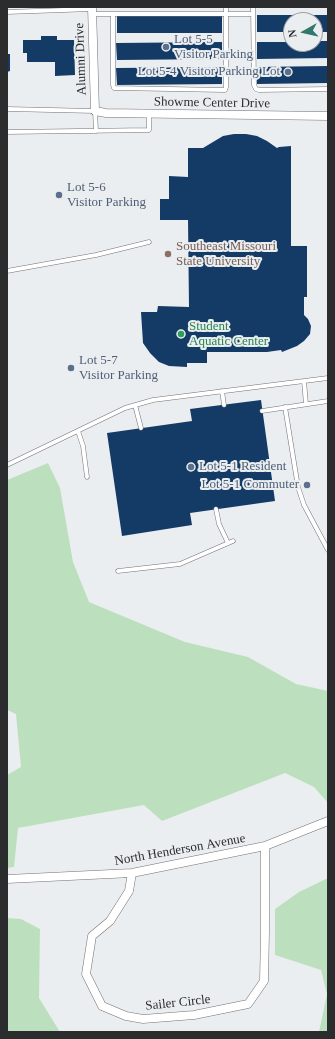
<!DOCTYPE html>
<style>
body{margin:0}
#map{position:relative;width:335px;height:1039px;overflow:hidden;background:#ebeef1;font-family:Georgia,serif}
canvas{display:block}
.frame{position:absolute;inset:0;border:8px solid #2b2c2e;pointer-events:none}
.north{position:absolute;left:283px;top:12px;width:40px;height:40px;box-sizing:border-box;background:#ebeef1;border:1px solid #9ea0a3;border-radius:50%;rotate:262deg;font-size:11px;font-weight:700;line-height:16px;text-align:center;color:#2b2c2e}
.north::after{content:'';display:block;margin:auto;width:14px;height:18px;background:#33786c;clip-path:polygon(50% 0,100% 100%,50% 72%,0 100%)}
</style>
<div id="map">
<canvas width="335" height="1039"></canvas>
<div class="frame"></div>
<div class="north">N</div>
</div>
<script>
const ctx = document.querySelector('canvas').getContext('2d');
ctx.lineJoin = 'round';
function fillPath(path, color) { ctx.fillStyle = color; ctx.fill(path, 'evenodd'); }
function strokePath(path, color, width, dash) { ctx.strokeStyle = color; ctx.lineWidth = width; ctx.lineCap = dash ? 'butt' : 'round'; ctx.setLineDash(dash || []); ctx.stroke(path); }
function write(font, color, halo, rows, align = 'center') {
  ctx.font = font + ' Georgia,serif'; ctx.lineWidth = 4; ctx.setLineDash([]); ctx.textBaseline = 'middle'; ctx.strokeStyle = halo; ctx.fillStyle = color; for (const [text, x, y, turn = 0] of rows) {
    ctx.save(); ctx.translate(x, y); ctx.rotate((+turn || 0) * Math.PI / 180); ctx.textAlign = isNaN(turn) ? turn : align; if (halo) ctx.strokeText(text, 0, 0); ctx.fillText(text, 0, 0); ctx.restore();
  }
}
fillPath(new Path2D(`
 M48,463L60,488L73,562L89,602L185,642L248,657L296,684L328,691V803L314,787L285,773L162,821L144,805L18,828L14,867L7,868V775L21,767L16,714L7,710V480Z
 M328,878V1032H319L327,994L321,970L275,955V909L299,892Z
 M7,918L21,919L40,929L39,998L60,1032H7Z`), '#bce0bd');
fillPath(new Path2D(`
 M222,15V33H117V16Z
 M257,15H328V32H315V20H291V32H257Z
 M41,36H57V40H74L75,75L55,76V62H27V53H23V40H41Z
 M315,41H328V58L257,59V42H291V44H315Z
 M222,42V59L117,60L116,43Z
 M7,54H10V71L7,72Z
 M328,66V83L257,84V67Z
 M222,67V84L117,85L116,68Z
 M234,134H246L257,136L267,141L277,148L279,147L291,146V246H307V297H304V315L308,319L311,326L310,334L304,341L297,346L282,352L281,350L267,352H207V363H187V367L169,366L159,362L150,353L143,343L141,312H157L158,306L189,307L188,220H160V199H169V176L188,177V148H203L223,136Z
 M261,400L275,501L190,513L192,525L122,536L107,433L192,421L190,409Z`), '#143b65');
const lane = new Path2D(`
 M226,7V87L225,90L114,88L113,85V14H253
 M253,7L254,85L256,89L259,90L328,89
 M7,12L92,9
 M92,14H113
 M7,109L95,111L96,131
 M7,132L149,130V114
 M7,271L96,255L149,242
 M304,381L306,404
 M222,391L224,405
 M135,405L141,428
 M285,407L298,487L304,505L328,550
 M262,411L328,401
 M78,431L83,446L87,477
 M7,465L125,408L153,400L328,378
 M216,509L219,524L228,543
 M118,571L180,564L233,541`);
const street = new Path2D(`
 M92,7L95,111L106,113L328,116
 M132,873L129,891L110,921L92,936L86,974L102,1006L126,1016L143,1019L194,1015L248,1004L264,981L265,932V846
 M7,879L132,873L265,846L328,821`);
strokePath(lane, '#707275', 5);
strokePath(street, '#707275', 9);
strokePath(lane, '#fff', 4);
strokePath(street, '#fff', 8);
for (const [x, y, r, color] of [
 [166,47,4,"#5c6f8a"],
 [288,72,4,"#5c6f8a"],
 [59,195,4,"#5c6f8a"],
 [168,254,4,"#8d6e63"],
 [181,334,4,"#2e9e5b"],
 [71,368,4,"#5c6f8a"],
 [191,467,4,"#5c6f8a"],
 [307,485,4,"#5c6f8a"]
]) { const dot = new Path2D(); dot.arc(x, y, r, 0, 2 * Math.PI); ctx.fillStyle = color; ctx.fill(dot); strokePath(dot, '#ebeef1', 1.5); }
write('13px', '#4e5e75', '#ebeef1', [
 ["Lot 5-5",174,40],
 ["Visitor Parking",174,55],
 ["Lot 5-4 Visitor Parking Lot",280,72,"right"],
 ["Lot 5-6",67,188],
 ["Visitor Parking",67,203],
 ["Lot 5-7",79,361],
 ["Visitor Parking",79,376],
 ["Lot 5-1 Resident",199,467],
 ["Lot 5-1 Commuter",299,485,"right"]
], 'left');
write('13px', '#2b2c2e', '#ebeef1', [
 ["Alumni Drive",81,59,-92],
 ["Showme Center Drive",212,103,1],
 ["North Henderson Avenue",180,850,-10],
 ["Sailer Circle",178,1003,-6]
]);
write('13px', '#785e54', '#ebeef1', [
 ["Southeast Missouri",176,247],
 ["State University",176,262]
], 'left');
write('13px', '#27864d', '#ebeef1', [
 ["Student",189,327],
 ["Aquatic Center",189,342]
], 'left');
</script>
